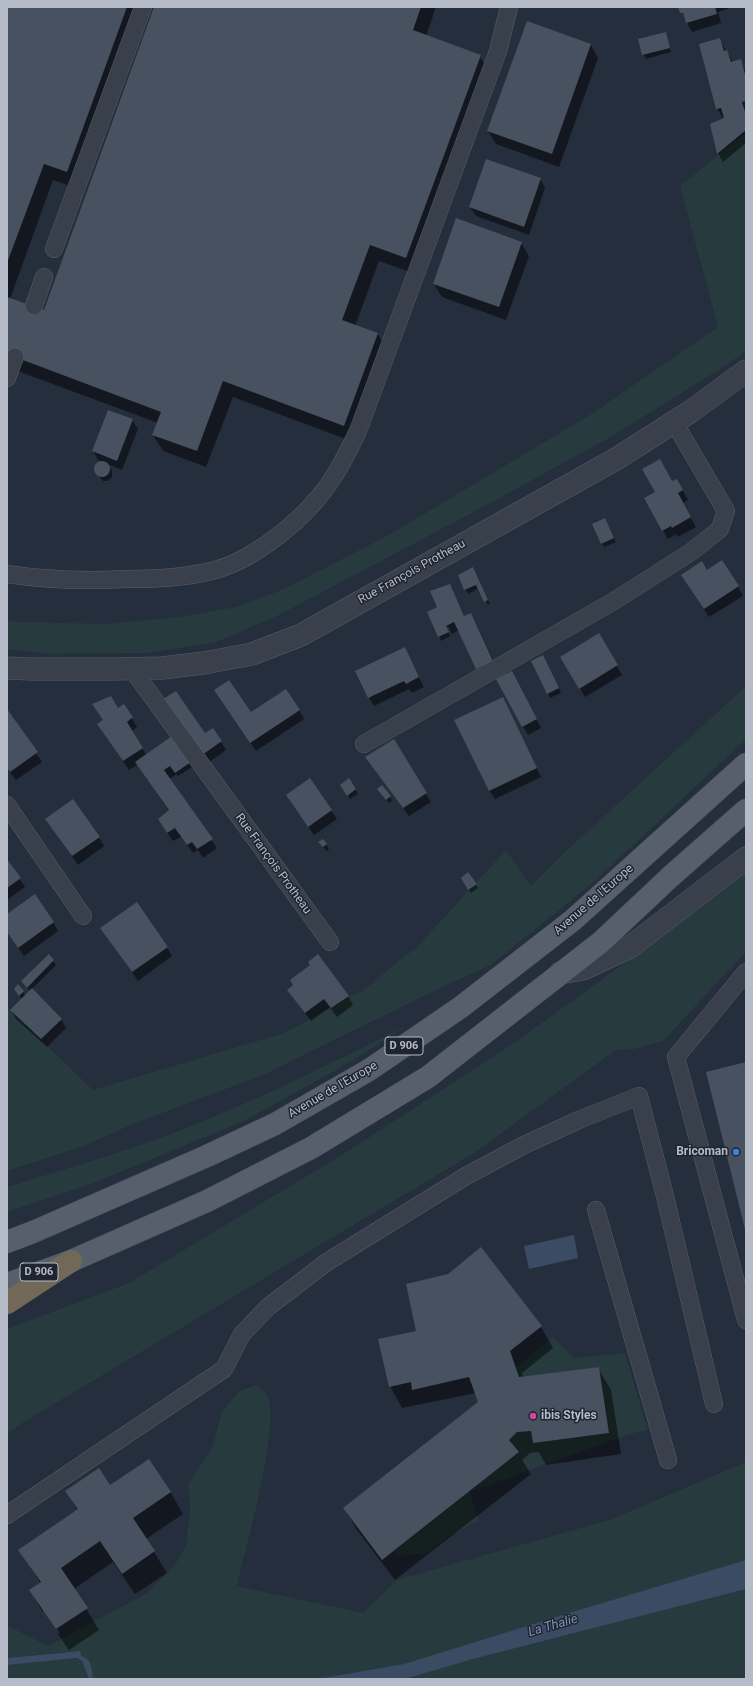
<!DOCTYPE html>
<meta charset="utf-8">
<style>
body{margin:0}
#map{position:relative;width:753px;height:1686px;overflow:hidden;background:#252e3c;font-family:Roboto,sans-serif}
canvas{display:block}
.frame{position:absolute;inset:0;border:8px solid #b5bbc7;pointer-events:none}
</style>
<div id="map">
<canvas width="753" height="1686"></canvas>
<div class="frame"></div>
</div>
<script>
const ctx = document.querySelector('canvas').getContext('2d');
ctx.lineJoin = 'round';
function fillPath(path, color) { ctx.fillStyle = color; ctx.fill(path, 'evenodd'); }
function strokePath(path, color, width, dash) { ctx.strokeStyle = color; ctx.lineWidth = width; ctx.lineCap = dash ? 'butt' : 'round'; ctx.setLineDash(dash || []); ctx.stroke(path); }
function write(font, color, halo, rows, align = 'center') {
  ctx.font = font + ' Roboto,sans-serif'; ctx.lineWidth = 3; ctx.setLineDash([]); ctx.textBaseline = 'middle'; ctx.strokeStyle = halo; ctx.fillStyle = color; for (const [text, x, y, turn = 0] of rows) {
    ctx.save(); ctx.translate(x, y); ctx.rotate((+turn || 0) * Math.PI / 180); ctx.textAlign = isNaN(turn) ? turn : align; if (halo) ctx.strokeText(text, 0, 0); ctx.fillText(text, 0, 0); ctx.restore();
  }
}
fillPath(new Path2D(`
 M746,133V350L730,363L609,438L468,515L277,616L214,643L146,653L48,654L7,649V620L20,622L107,624L179,617L236,607L284,589L387,536L590,415L718,327L680,186Z
 M746,686V739L595,881L491,965L438,989L263,1075L133,1124L84,1146L7,1171V1007L93,1090L284,1033L331,1008L349,996L362,992L398,961L415,949L506,850L531,886L565,852Z
 M746,869V952L663,1041L634,1049L616,1050L474,1153L24,1422L7,1434V1329L129,1283L345,1153L514,1043L633,957Z
 M408,1025L349,1063L244,1121L94,1183L7,1212V1187C74,1166 143,1147 208,1119C276,1091 342,1058 408,1025Z
 M553,1337L574,1358L625,1353L648,1430L630,1434L469,1492L479,1520L449,1536L427,1553L400,1556L393,1552L519,1452L509,1440L517,1432L531,1431L533,1443L609,1433L599,1367L519,1377L516,1368Z
 M256,1385C259,1388 265,1391 267,1395C282,1423 245,1550 237,1586L363,1613L397,1580L612,1519L746,1462V1560L572,1612L404,1664L317,1679H93L91,1664L63,1652L7,1658V1627L12,1628L48,1646L147,1593L175,1565L186,1545L190,1510L188,1485L213,1446L221,1414L239,1391Z
 M746,1589V1679H405L473,1659Z
 M77,1658L82,1661L89,1679H7V1665Z`), '#273a3d');
fillPath(new Path2D(`
 M574,1235L578,1258L529,1269L524,1246Z
 M746,1560V1589L473,1659L405,1679H317L404,1664L572,1612Z
 M80,1651L81,1656C92,1659 92,1669 93,1679H89L82,1661L77,1658L7,1665V1658Z`), '#3c4b64');
fillPath(new Path2D(`
 M7,7H142L76,188L53,180L10,299L45,312L155,7H436L426,36L480,56L489,73L416,274L379,261L355,326L378,334L387,351L354,442L233,397L206,467L163,451L153,435L158,423L7,367Z
 M679,7H727L728,9L718,12L721,23L692,32Z
 M527,22L591,45L598,58L559,167L496,144L488,131Z
 M665,33L671,52L646,59L643,54Z
 M719,39L733,62L740,60L746,72V143L723,162L718,153L711,124L725,119V117H722L717,108Z
 M540,179L545,188L529,235L476,216L470,207Z
 M521,243L529,256L506,320L442,297L434,284Z
 M132,420L138,429L122,470L108,464L112,471V477L108,481H103L96,473L95,467L99,463H104L98,460L93,451Z
 M672,483L682,489L688,500L683,503L696,527L678,537L676,534L668,539L645,499Z
 M607,524L616,542L604,547L602,543Z
 M707,571L738,587L743,596L709,617L688,584Z
 M475,572L490,604L488,605L479,588L468,594L459,576Z
 M449,585L465,617L471,614L476,623L498,670L482,677L459,630L452,634L448,626L446,627L450,636L441,641L439,636V607Z
 M599,634L622,675L585,697L561,657Z
 M409,658L424,687L412,693L409,689L374,706L369,698Z
 M545,661L561,693L550,698L548,694Z
 M516,681L541,728L528,735L523,726Z
 M175,692L205,734L221,742L226,750L208,763Z
 M220,699L250,714L299,710L304,719L256,751Z
 M124,705L137,727L132,731L146,755L190,762L192,767L178,776L177,774L169,779L217,848L203,858L198,850L193,853L181,837L173,841L164,828L169,811L138,764L129,770L98,725Z
 M507,707L541,777L495,799L489,790Z
 M7,711L42,762L16,780L7,768Z
 M394,740L431,802L409,816L366,758Z
 M309,779L337,819L314,835L292,804Z
 M349,779L358,794L350,799L341,785Z
 M381,793L390,796L392,801L389,803Z
 M46,819L99,837L104,846L78,865Z
 M323,840L329,849L326,851L320,842Z
 M7,860L25,887L7,900Z
 M462,878L476,884L478,888L471,893Z
 M7,915L53,922L58,931L24,956L7,932Z
 M107,937L167,947L172,956L138,981Z
 M49,956L56,965L32,989L61,1019L66,1028L47,1047L16,1019L11,1010L22,999L17,993L18,985L25,995L30,991L25,985Z
 M288,990L348,996L353,1005L337,1017L330,1007L311,1021Z
 M541,1327L553,1348L522,1373L523,1377L598,1368L611,1390L621,1454L546,1465L539,1452L530,1453L522,1460L531,1474L395,1580L357,1530L344,1508L479,1402L476,1393L402,1408L390,1386Z
 M148,1460L171,1493L183,1514L146,1539L167,1573L135,1594L113,1562L74,1589L99,1630L69,1650L58,1634L60,1633L44,1611H42L31,1591L41,1584L20,1550L78,1510L69,1495L110,1487Z`), '#0007');
fillPath(new Path2D(`
 M7,7H127L67,172L44,164L7,263Z
 M154,7H421L413,30L481,55L406,258L370,245L342,320L378,333L344,426L223,381L197,451L152,435L161,412L7,354V297L44,310Z
 M678,7H715L717,14L686,23L683,13H680Z
 M527,21L591,44L552,154L487,131Z
 M666,32L670,48L642,55L638,39Z
 M720,38L724,51L727,50L731,62L741,59L746,78V101L742,102L746,115V130L717,154L710,124L724,118L721,108L716,109L699,44Z
 M486,159L541,178L524,227L469,207Z
 M456,218L522,242L499,307L433,284Z
 M108,410L133,419L117,461L92,451Z
 M660,459L672,481L677,479L683,490L678,493L691,517L672,528L671,526L662,531L644,498L655,492L642,469Z
 M94 469a8 8 0 1 1 16 0a8 8 0 1 1-16 0Z
 M605,518L614,538L601,544L592,524Z
 M722,560L739,586L704,609L681,575L702,561L707,570Z
 M473,567L488,600L484,602L476,585L464,590L458,575Z
 M450,584L464,616L471,613L493,661L476,669L454,622L446,626L449,632L438,637L427,612L437,607L430,591Z
 M599,633L618,665L579,689L560,657Z
 M405,647L419,677L406,684L404,681L368,698L355,671Z
 M543,655L559,688L547,694L531,661Z
 M512,671L537,719L522,727L496,679Z
 M229,680L251,712L286,689L300,710L250,743L214,690Z
 M176,691L205,733L213,728L222,741L202,755L163,699Z
 M111,696L118,708L124,704L133,717L127,722L143,748L123,761L97,724L103,720L92,704Z
 M503,697L537,768L489,791L454,720Z
 M7,709L38,752L10,772L7,768Z
 M172,736L191,762L175,773L170,766L164,770L213,839L197,849L192,842L187,845L175,828L167,833L158,819L169,810L135,762Z
 M394,739L427,793L403,808L365,757Z
 M310,778L332,810L308,827L286,795Z
 M349,778L356,789L347,796L340,785Z
 M382,785L391,796L386,800L377,789Z
 M73,799L100,837L72,856L45,819Z
 M323,839L327,844L323,847L318,842Z
 M7,859L21,878L7,888Z
 M468,872L477,884L468,890L461,878Z
 M35,894L54,922L18,948L7,932V914Z
 M137,902L168,947L132,972L100,928Z
 M49,954L54,960L27,988L21,981Z
 M318,954L349,996L331,1008L324,999L305,1013L287,990L293,985L290,980L310,965L308,962Z
 M18,984L24,991L19,996L14,989Z
 M32,988L62,1019L41,1039L10,1010Z
 M746,1062V1229H745L706,1072Z
 M481,1247L542,1326L510,1351L519,1377L599,1367L609,1433L533,1443L531,1431L517,1432L509,1440L519,1452L382,1560L343,1508L478,1402L469,1377L412,1390L411,1382L389,1387L378,1339L416,1331L406,1284L448,1274Z
 M149,1459L171,1492L133,1518L155,1551L122,1574L100,1541L61,1568L88,1608L56,1629L29,1590L41,1582L18,1550L78,1509L65,1491L99,1468L110,1485Z`), '#475160');
const service = new Path2D(`
 M54,249L143,7
 M34,306L44,277
 M7,378L15,357
 M7,574C46,580 85,581 125,579C155,579 186,578 215,570C250,561 295,526 318,498C335,478 347,454 358,431L498,51L509,7
 M132,669L330,942
 M364,744L614,601L691,552L720,529L726,511L674,422
 M7,805L83,916
 M746,972L676,1057L746,1320
 M596,1210L668,1460
 M7,1515L224,1369L242,1334L268,1307L327,1262L466,1176L524,1145L581,1119L639,1096L664,1192L714,1404`);
const minor = new Path2D(`
 M7,668L30,669H115L162,668L204,663L252,654L301,635L616,459L690,412L746,371`);
const tertiary = new Path2D(`
 M560,973L583,969L630,947L746,858`);
const primary = new Path2D(`
 M7,1242L33,1232L207,1156L275,1124L369,1070L461,1007L573,920L746,764
 M7,1284L71,1261L207,1201L311,1148L428,1077L601,942L670,877L746,810`);
const motorway = new Path2D(`
 M7,1303L71,1261`);
strokePath(service, '#575e6a', 18);
strokePath(minor, '#575e6a', 23);
strokePath(tertiary, '#575e6a', 23);
strokePath(primary, '#424955', 23);
strokePath(motorway, '#444b57', 23);
strokePath(service, '#39404c', 17);
strokePath(minor, '#39404c', 22);
strokePath(tertiary, '#39404c', 22);
strokePath(primary, '#575f6c', 22);
strokePath(motorway, '#726857', 22);
for (const [x, y, r, color] of [
 [736,1152,4,"#3f7fe0"],
 [533,1416,4,"#d1479c"]
]) { const dot = new Path2D(); dot.arc(x, y, r, 0, 2 * Math.PI); ctx.fillStyle = color; ctx.fill(dot); strokePath(dot, '#1e2531', 1.5); }
for (const [x, y, w] of [
 [404,1046,38],
 [39,1272,38]
]) { const box = new Path2D(); box.roundRect(x - w / 2, y - 9, w, 18, 3); ctx.fillStyle = '#1e2531'; ctx.fill(box); strokePath(box, '#b5bbc7', 1); }
write('bold 11px', '#b5bbc7', null, [
 ["D 906",404,1046],
 ["D 906",39,1272]
]);
write('12px', '#b5bbc7', '#1e2531', [
 ["Rue François Protheau",412,572,-29],
 ["Rue François Protheau",273,864,54],
 ["Avenue de l'Europe",594,900,-41],
 ["Avenue de l'Europe",333,1090,-30]
]);
write('bold 12px', '#b5bbc7', '#1e2531', [
 ["Bricoman",728,1152],
 ["ibis Styles",541,1416,"left"]
], 'right');
write('italic 13px', '#7e91ad', '#1e2531', [
 ["La Thalie",553,1626,-16]
]);
</script>
